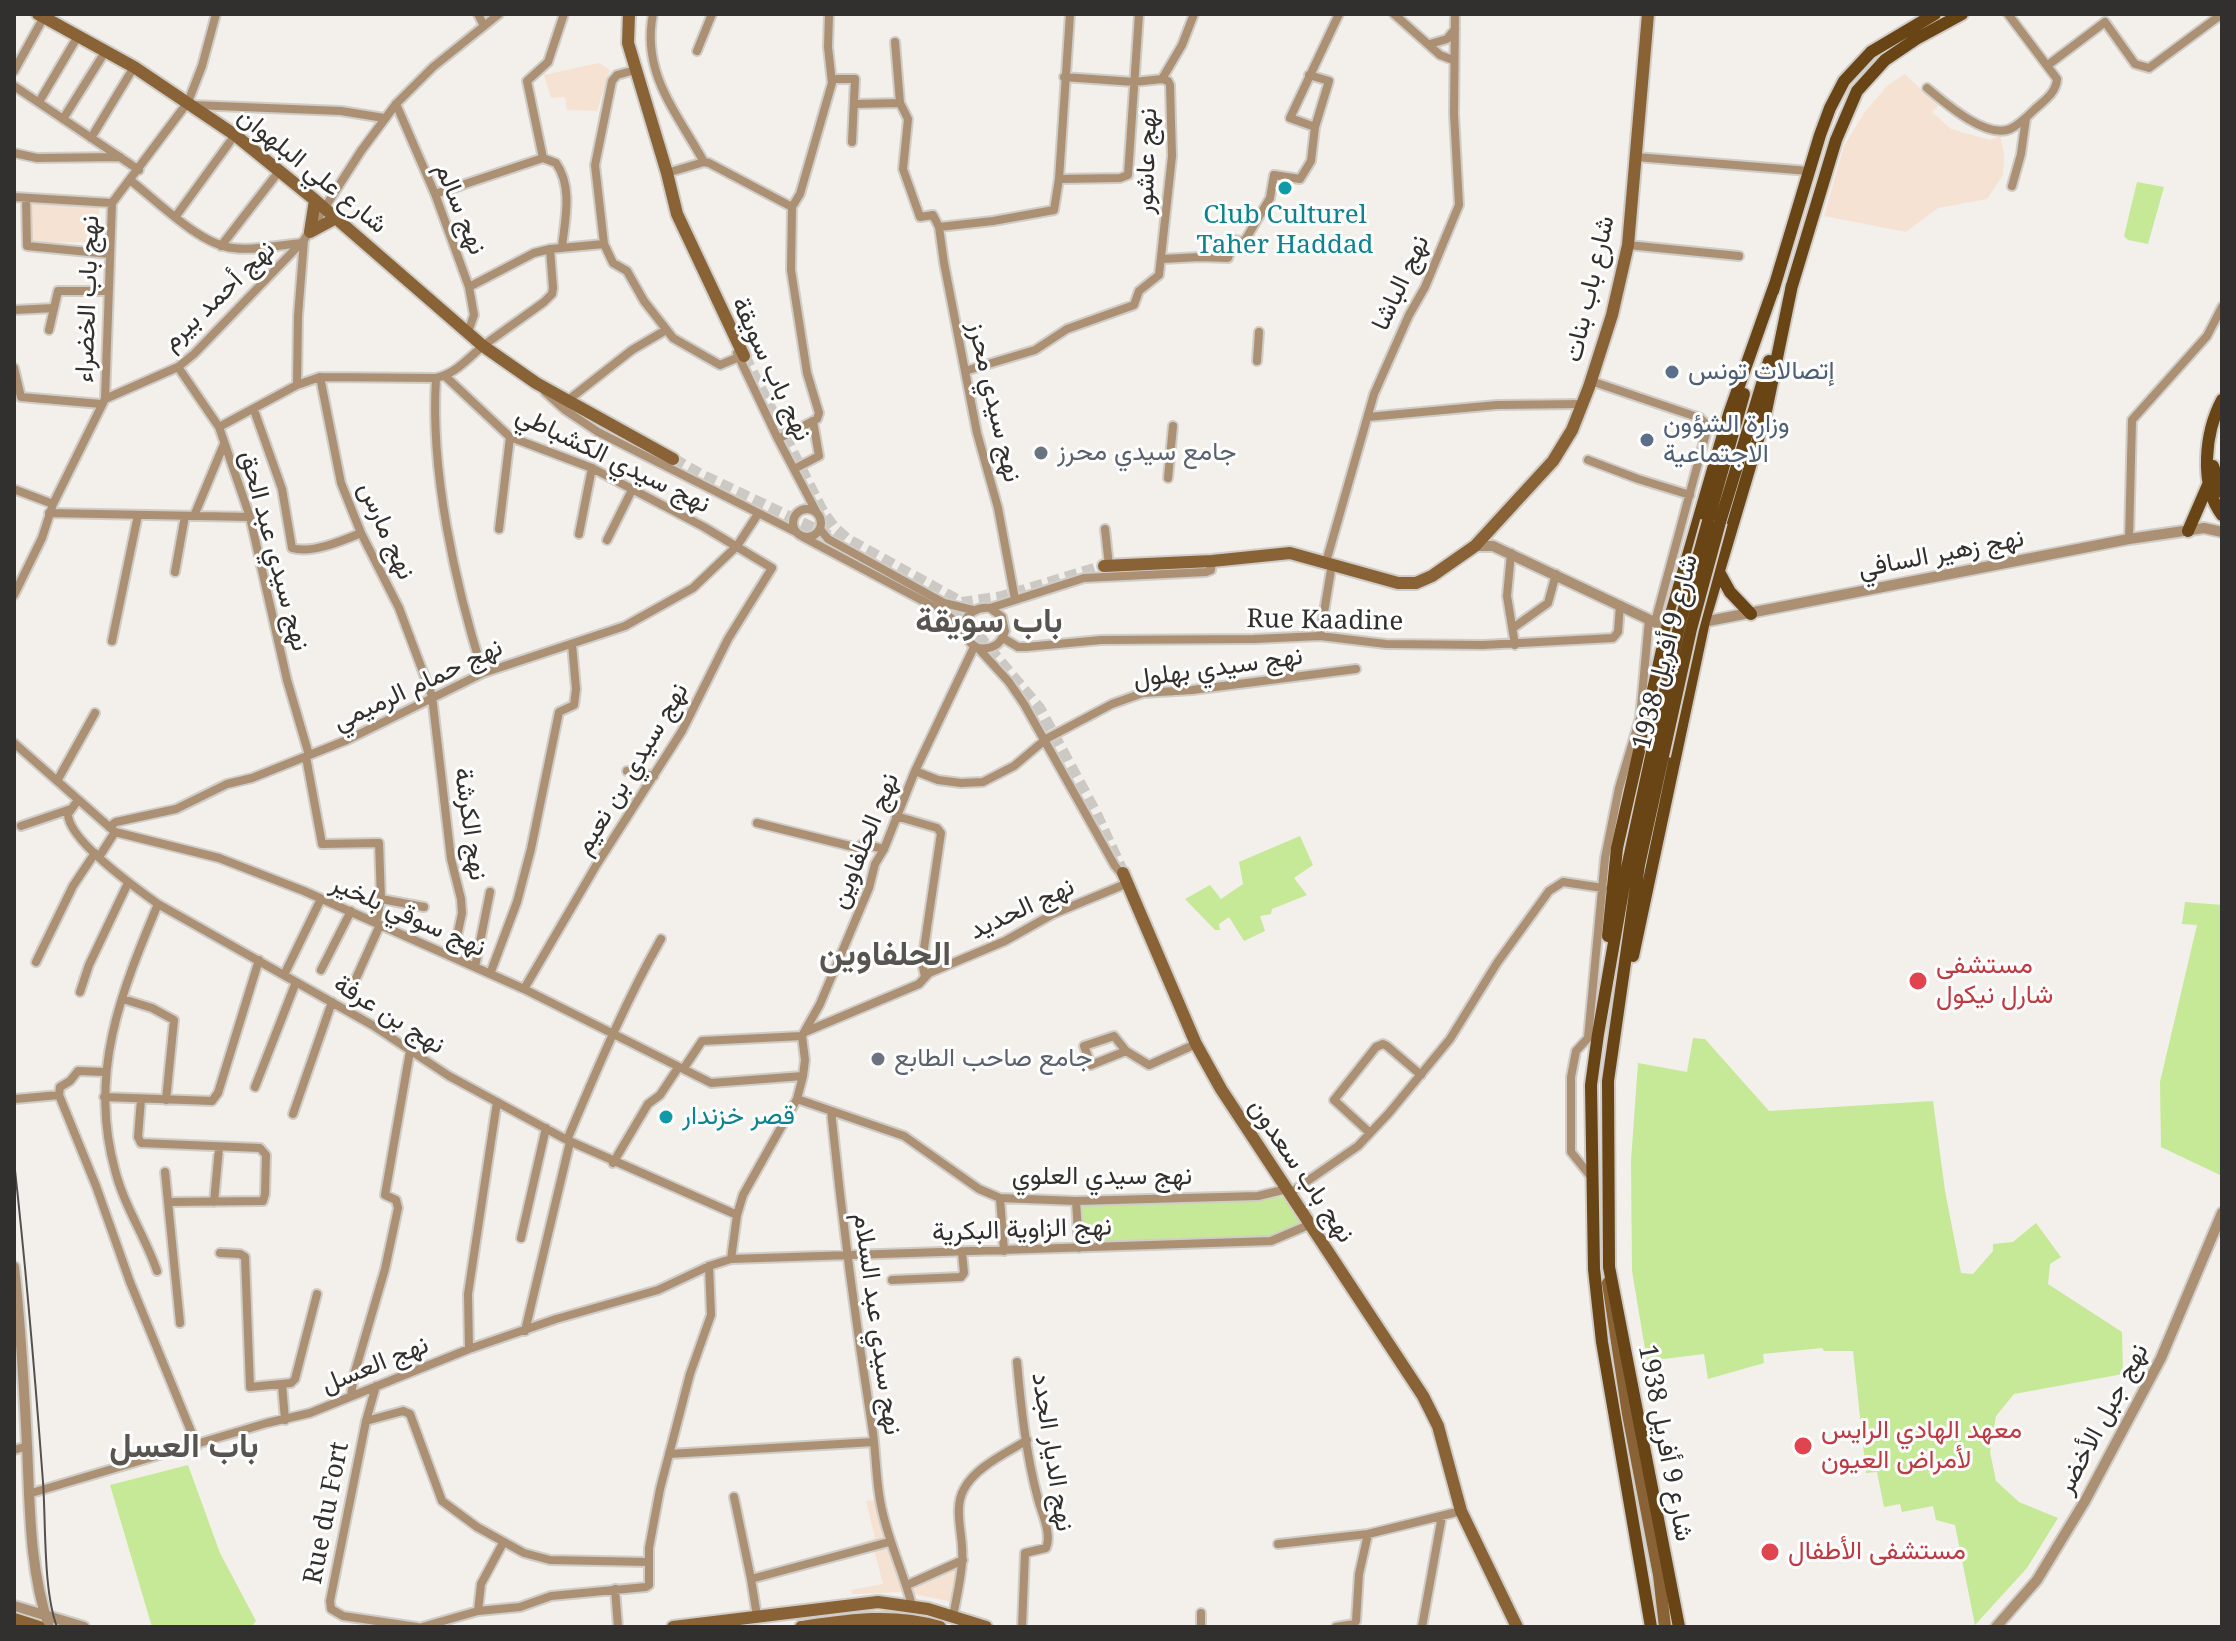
<!DOCTYPE html>
<meta charset="utf-8">
<style>
body{margin:0}
#map{position:relative;width:2236px;height:1641px;overflow:hidden;background:#f3efea;font-family:"Noto Serif",serif}
canvas{display:block}
.frame{position:absolute;inset:0;border:16px solid #31302e;pointer-events:none}
</style>
<div id="map">
<canvas width="2236" height="1641"></canvas>
<div class="frame"></div>
</div>
<script>
const ctx = document.querySelector('canvas').getContext('2d');
ctx.lineJoin = 'round';
function fillPath(path, color) { ctx.fillStyle = color; ctx.fill(path, 'evenodd'); }
function strokePath(path, color, width, dash) { ctx.strokeStyle = color; ctx.lineWidth = width; ctx.lineCap = dash ? 'butt' : 'round'; ctx.setLineDash(dash || []); ctx.stroke(path); }
function write(font, color, halo, rows, align = 'center') {
  ctx.font = font + ' "Noto Serif",Vazirmatn,serif'; ctx.lineWidth = 6; ctx.setLineDash([]); ctx.textBaseline = 'middle'; ctx.strokeStyle = halo; ctx.fillStyle = color; for (const [text, x, y, turn = 0] of rows) {
    ctx.save(); ctx.translate(x, y); ctx.rotate((+turn || 0) * Math.PI / 180); ctx.textAlign = isNaN(turn) ? turn : align; if (halo) ctx.strokeText(text, 0, 0); ctx.fillText(text, 0, 0); ctx.restore();
  }
}
fillPath(new Path2D(`
 M599,63L610,70L597,111L567,110L565,97L551,98L544,75Z
 M1905,74L1938,106L1932,112L1951,129L1990,140L2000,136L2004,154L2003,175L1987,199L1938,208L1906,232L1824,216L1844,146L1864,113L1888,85Z
 M29,200L99,208L98,248L85,242L27,243Z
 M857,1349L883,1499L894,1539L908,1574L913,1579L959,1563L958,1603L904,1592L852,1594L851,1590L883,1584L874,1550L822,1566L818,1557L875,1538L866,1501L876,1500Z`), '#f5e2d2');
fillPath(new Path2D(`
 M2137,182L2164,187L2148,244L2128,240L2124,236Z
 M1300,836L1313,865L1294,878L1307,895L1272,909L1271,914L1260,916L1265,931L1244,941L1229,917L1219,924L1220,930H1215L1185,899L1210,885L1221,899L1243,884L1239,862Z
 M2185,902L2222,905V1176L2161,1147L2160,1082L2197,925L2182,924Z
 M1693,1038L1705,1039L1769,1111L1933,1101L1945,1191L1961,1273L1973,1274L1993,1251V1244L2013,1242L2036,1223L2061,1257L2050,1264L2048,1284L2122,1332L2123,1374L2014,1394L1996,1416L1990,1452L1996,1481L2019,1502L2058,1518L2027,1568L1975,1625L1955,1525L1936,1520L1933,1506L1902,1512L1900,1504L1884,1507L1877,1472L1866,1473L1853,1351H1824L1822,1348L1763,1354L1764,1363L1708,1379L1704,1354L1647,1361L1632,1271L1631,1161L1638,1063L1687,1072Z
 M1287,1197L1306,1226L1273,1239L1083,1246L1079,1202Z
 M188,1465L220,1553L256,1621L251,1627H152L110,1485Z`), '#c5e997');
strokePath(new Path2D(`
 M744,356L823,513L834,528L848,540L962,603L1002,597L1104,566
 M673,459L701,475L831,537
 M936,600L975,632L1039,708L1095,812L1123,873`), '#ccc9c4', 12, [12, 6]);
const minor = new Path2D(`
 M478,14L484,26
 M653,14C641,73 677,113 704,162
 M1394,14L1440,55L1453,60
 M895,42L900,103L908,119L903,169L920,217L933,215L939,227L944,263L977,433L998,508L1015,599
 M1430,44L1447,39L1455,29
 M697,51L712,14
 M2048,65L2105,22L2135,64L2149,68L2222,14
 M14,71L45,15
 M1309,75L1329,81L1315,127
 M1064,77L1134,82L1162,79
 M832,79H855L852,142
 M14,86L139,170
 M1927,88C1945,103 1986,139 2010,129C2019,125 2028,116 2035,109C2045,100 2056,93 2057,79L2008,14
 M39,102L78,36
 M396,104L435,194L469,287L474,315L468,332
 M856,104L900,103
 M193,105L341,111L384,118
 M63,119L105,52
 M91,138L134,67
 M14,153L37,158L120,157
 M1636,157L1809,171
 M667,173L704,162L709,163L792,207
 M1059,179L1120,178L1128,175L1139,14
 M130,180C156,200 200,245 233,248C255,251 279,245 301,243
 M2012,186L2021,154L2026,118
 M435,194L543,158
 M14,197L112,203
 M26,198L27,246L109,254
 M176,216L235,135
 M939,227L993,221L1054,210L1059,179L1070,14
 M604,244L613,263L627,271L644,301L673,338L720,365L739,357
 M1628,245L1739,256
 M221,246L280,170
 M562,247C565,220 573,187 556,163L543,158L527,81L548,62L564,14
 M1162,259L1200,257L1228,258L1234,240L1244,242L1270,198L1274,175L1300,179L1311,161L1315,127L1290,118L1339,14
 M469,287L534,253L550,249
 M14,310L54,308
 M49,330L58,291H108
 M737,353L778,439L817,513
 M1257,361L1259,332
 M178,367L219,427L250,517L287,680L309,755
 M14,368L21,397L101,404
 M965,371L1035,350L1067,329L1134,305L1139,291L1159,275L1172,156L1170,85L1168,81L1162,79L1182,45L1194,14
 M445,376L510,437L592,468L704,527L772,568L728,639L682,731L597,864L524,989
 M320,377L341,483L361,533L399,608L432,696L451,859L461,899L462,913L453,956
 M436,378C430,472 455,584 483,673
 M1591,381L1700,418L1708,426L1655,622
 M297,385L298,316L304,240
 M545,392L565,410L598,432L796,532
 M105,399L178,367L194,354L304,240L361,151L396,104L433,67L499,14
 M567,401L632,350L666,330
 M254,410L282,489L292,548C311,554 342,541 361,533
 M1368,417L1497,405L1582,404
 M219,427L297,385L320,377L436,378C458,373 469,356 487,343C506,329 525,316 544,302L552,294L553,288L550,249L604,244L595,165L612,81L617,75L635,70
 M778,439L817,419L819,413L807,373L791,270L792,207L800,194L832,83L828,47L829,14
 M1588,460L1638,479L1690,495
 M794,469L819,456L813,421
 M1168,478L1173,426
 M16,490L53,504
 M793 523a14 14 0 1 1 28 0a14 14 0 1 1-28 0Z
 M49,513L250,517
 M194,516L224,444
 M499,529L510,437
 M820,529L828,539L944,603L973,610
 M1105,529L1109,566
 M579,534L592,468
 M803,537L944,612L963,628
 M2129,539L2132,420L2207,336L2222,307
 M607,540L633,488
 M1511,553L1507,596L1515,645
 M1326,562L1374,394L1409,315L1425,287L1459,205L1454,114L1455,14
 M175,572L185,516
 M14,595L42,538L53,504L105,399L112,203L188,102L202,66L216,14
 M990,608L1002,617L1005,631C1001,645 992,650 978,648C954,636 963,605 990,608L1084,578L1206,572L1211,570L1212,561
 M1513,628L1548,603L1556,574
 M1320,636L1332,564
 M1003,638L1018,647H1026L1101,640L1254,639L1320,636L1386,644L1483,645L1613,638L1618,632L1620,605
 M112,641L138,515
 M978,648L1009,682L1024,704L1115,866L1125,878
 M14,743L115,832L219,858L304,891L524,989L711,1083L803,1076
 M306,757L322,844L379,843L381,899L376,923
 M627,771L654,776
 M915,771L938,780L961,783L983,782L1014,766L1046,739L1112,704L1143,693L1192,690L1356,669
 M57,781L95,713
 M78,800L68,814C68,840 137,889 158,904L372,1025L449,1076L567,1140L737,1215
 M896,816L937,828L941,833L922,962L925,977
 M757,823L862,849V844L884,849
 M21,826L71,809
 M109,827L116,822L176,809L227,784L252,778L347,740L483,673L625,626L693,588L737,546L758,514
 M99,857L115,832
 M381,899L424,907
 M36,962L73,886L95,853
 M475,967L490,892
 M321,970L351,911
 M490,974L517,902L531,849L559,712L574,705L576,689L572,644
 M284,975L321,899
 M353,985L380,925
 M80,992L89,965L128,883
 M123,999L152,1008L174,1020L166,1100
 M805,1032L919,984L929,973L1005,941L1053,914L1128,883
 M1126,1051L1114,1036L1084,1046L1091,1065L1126,1051L1149,1065L1196,1044
 M684,1068L702,1041L802,1036
 M104,1072L78,1071L70,1081L60,1087L59,1095L96,1186L130,1282L197,1446
 M255,1087L296,982
 M104,1097L212,1101L218,1093L259,960
 M15,1099L59,1095
 M141,1099L138,1137L141,1143L260,1148L266,1155L265,1194L263,1201L168,1202
 M797,1099L904,1136L979,1189L1000,1198L1076,1201L1258,1196L1287,1189
 M831,1111C842,1219 856,1326 873,1433C876,1456 876,1478 880,1500C886,1537 903,1570 912,1606
 M293,1114L332,1002
 M1370,1133L1334,1100L1376,1047L1383,1044L1387,1046L1421,1075
 M567,1140C596,1072 624,1004 661,939
 M613,1163L648,1104L660,1095L678,1068
 M165,1172L180,1323
 M1592,1178L1571,1152V1077L1576,1051L1588,1038L1605,858L1619,788L1640,718L1649,619
 M1290,1193L1358,1146L1389,1113L1450,1039L1497,963L1549,891L1563,882L1603,888
 M1000,1198L1004,1251
 M1076,1201L1079,1248
 M214,1202L219,1148
 M521,1238L546,1128
 M220,1253L240,1254L245,1257L250,1387L291,1383L295,1379L317,1294
 M731,1259L737,1215L743,1195L797,1099L803,1076L805,1060L802,1036L820,1004L869,888L875,864L884,849L915,771L974,647
 M157,1271C145,1236 124,1206 115,1170C88,1073 121,993 158,904
 M892,1280L961,1277L964,1273L962,1252
 M525,1331L570,1142
 M469,1349L468,1294L497,1102
 M1017,1362C1021,1407 1026,1455 1038,1499C1042,1514 1052,1534 1046,1548L1025,1553L1022,1627
 M282,1384L285,1420
 M376,1386L366,1421L330,1601L331,1609L343,1616L417,1627
 M351,1396L354,1375L385,1269L398,1208L396,1200L385,1195L410,1051
 M366,1421L403,1411L410,1414L442,1501L477,1527L524,1553L550,1560L648,1562
 M14,1450L27,1446
 M669,1454L874,1442
 M28,1494L267,1423L310,1413L469,1349L556,1319L658,1290L709,1266L731,1259L1271,1241L1311,1224
 M734,1497L751,1579
 M1278,1544L1368,1534L1461,1511
 M907,1585L963,1560
 M615,1589L618,1627
 M478,1611L481,1584L503,1543
 M757,1616L751,1579L889,1542
 M953,1617C956,1599 961,1580 962,1562C965,1539 952,1510 964,1489C975,1467 1007,1453 1027,1440
 M422,1627L478,1611L520,1607L551,1596L646,1587L649,1585V1548L660,1489L690,1374L711,1315L709,1266
 M1201,1627V1613
 M1336,1627L1354,1624L1356,1621L1359,1574L1368,1534
 M1422,1627L1442,1516`);
const tertiary = new Path2D(`
 M1475,546H1493L1667,628L1674,627
 M1698,623L2129,539L2204,528L2222,532
 M14,1267C21,1326 24,1385 27,1445C30,1506 29,1568 49,1627
 M14,1606L84,1627
 M1996,1627L2037,1580L2085,1501L2161,1358L2222,1213`);
const secondary = new Path2D(`
 M38,14L134,67L235,135L315,200L483,346L536,383L673,459
 M629,14L628,43L667,173L677,214L744,356
 M310,232L315,200
 M310,232L336,218
 M1104,566L1212,561L1290,553L1398,583H1416L1432,576L1475,546L1553,461L1572,430L1589,387L1612,315L1628,245L1648,14
 M1123,873L1196,1044L1221,1089L1423,1396L1438,1426L1461,1511L1517,1627
 M1608,1283L1628,1414L1659,1575L1665,1627
 M673,1627L878,1602L928,1609L986,1627
 M801,1627C849,1620 892,1613 940,1627`);
const primary = new Path2D(`
 M1791,289L1836,140L1857,91L1885,60L1916,39L1962,14
 M1773,291L1820,135L1830,108L1844,81L1871,52L1935,14
 M2222,400C2205,432 2199,485 2222,515
 M2213,466L2222,492
 M1708,521L1744,394
 M1720,522L1769,361
 M2188,531L2208,485
 M1719,572L1730,592L1751,614
 M1663,756L1639,865L1608,1081L1609,1267L1679,1627
 M1608,936L1617,848L1667,628L1729,414L1775,284
 M1633,956L1704,621L1765,416L1792,285
 M1651,1627L1602,1342L1594,1269L1591,1085L1598,1034L1627,868L1652,752`);
strokePath(minor, '#d0cdc8', 12);
strokePath(tertiary, '#d0cdc8', 14);
strokePath(secondary, '#d0cdc8', 16);
strokePath(primary, '#d0cdc8', 16);
strokePath(minor, '#ac9073', 8);
strokePath(tertiary, '#ac9073', 10);
strokePath(secondary, '#896235', 12);
strokePath(primary, '#694415', 12);
strokePath(new Path2D(`
 M14,1161C26,1268 35,1375 43,1482C46,1523 43,1590 57,1627
 M879,1627H884`), '#53514f', 2);
const secondaryBridge = new Path2D(`
 M14,1619L39,1627`);
const primaryBridge = new Path2D(`
 M1652,752L1679,627L1708,521
 M1663,756L1691,629L1720,522`);
strokePath(secondaryBridge, '#d0cdc8', 16, []);
strokePath(primaryBridge, '#d0cdc8', 16, []);
strokePath(secondaryBridge, '#896235', 12);
strokePath(primaryBridge, '#694415', 12);
for (const [x, y, r, color] of [
 [1285,188,8,"#0f9aa8"],
 [1672,372,8,"#5c6f8a"],
 [1647,440,8,"#5c6f8a"],
 [1041,453,8,"#6b7280"],
 [1918,981,10,"#e0444e"],
 [878,1059,8,"#6b7280"],
 [666,1117,8,"#0f9aa8"],
 [1803,1446,10,"#e0444e"],
 [1770,1552,10,"#e0444e"]
]) { const dot = new Path2D(); dot.arc(x, y, r, 0, 2 * Math.PI); ctx.fillStyle = color; ctx.fill(dot); strokePath(dot, '#fff', 3); }
write('26px', '#31302e', '#fff', [
 ["نهج عاشور",1147,161,-88],
 ["شارع علي البلهوان",312,171,39],
 ["نهج سالم",460,209,68],
 ["نهج الباشا",1401,283,-65],
 ["شارع باب بنات",1590,289,-77],
 ["نهج أحمد بيرم",219,296,-44],
 ["نهج باب الخضراء",88,299,-88],
 ["نهج باب سويقة",771,369,65],
 ["نهج سيدي محرز",994,402,77],
 ["نهج سيدي الكشباطي",613,460,26],
 ["نهج مارس",386,531,66],
 ["نهج سيدي عبد الحق",274,551,75],
 ["نهج زهير السافي",1941,554,-11],
 ["Rue Kaadine",1325,621,1],
 ["شارع 9 أفريل 1938",1666,652,-76],
 ["نهج سيدي بهلول",1218,668,-8],
 ["نهج حمام الرميمي",418,685,-25],
 ["نهج سيدي بن نعيم",632,769,-59],
 ["نهج الكرشة",470,824,82],
 ["نهج الحلفاوين",865,841,-68],
 ["نهج الحديد",1022,909,-25],
 ["نهج سوقي بلخير",408,916,24],
 ["نهج بن عرفة",389,1015,32],
 ["نهج باب سعدون",1301,1171,56],
 ["نهج سيدي العلوي",1102,1177],
 ["نهج الزاوية البكرية",1022,1230,-2],
 ["نهج سيدي عبد السلام",877,1324,82],
 ["نهج العسل",375,1365,-22],
 ["نهج جبل الأخضر",2103,1419,-62],
 ["شارع 9 أفريل 1938",1665,1443,79],
 ["نهج الديار الجدد",1052,1452,81],
 ["Rue du Fort",327,1513,-79]
]);
write('26px', '#0d838f', '#fff', [
 ["Club Culturel",1285,216],
 ["Taher Haddad",1285,246],
 ["قصر خزندار",682,1117,"left"]
]);
write('26px', '#4e5e75', '#fff', [
 ["إتصالات تونس",1688,372],
 ["وزارة الشؤون",1663,425],
 ["الاجتماعية",1663,455]
], 'left');
write('26px', '#5b616d', '#fff', [
 ["جامع سيدي محرز",1057,453],
 ["جامع صاحب الطابع",894,1059]
], 'left');
write('26px', '#be3a42', '#fff', [
 ["مستشفى",1936,966],
 ["شارل نيكول",1936,996],
 ["معهد الهادي الرايس",1821,1431],
 ["لأمراض العيون",1821,1461],
 ["مستشفى الأطفال",1788,1552]
], 'left');
write('bold 34px', '#585551', '#fff', [
 ["باب سويقة",989,622],
 ["الحلفاوين",885,955],
 ["باب العسل",184,1447]
]);
</script>
